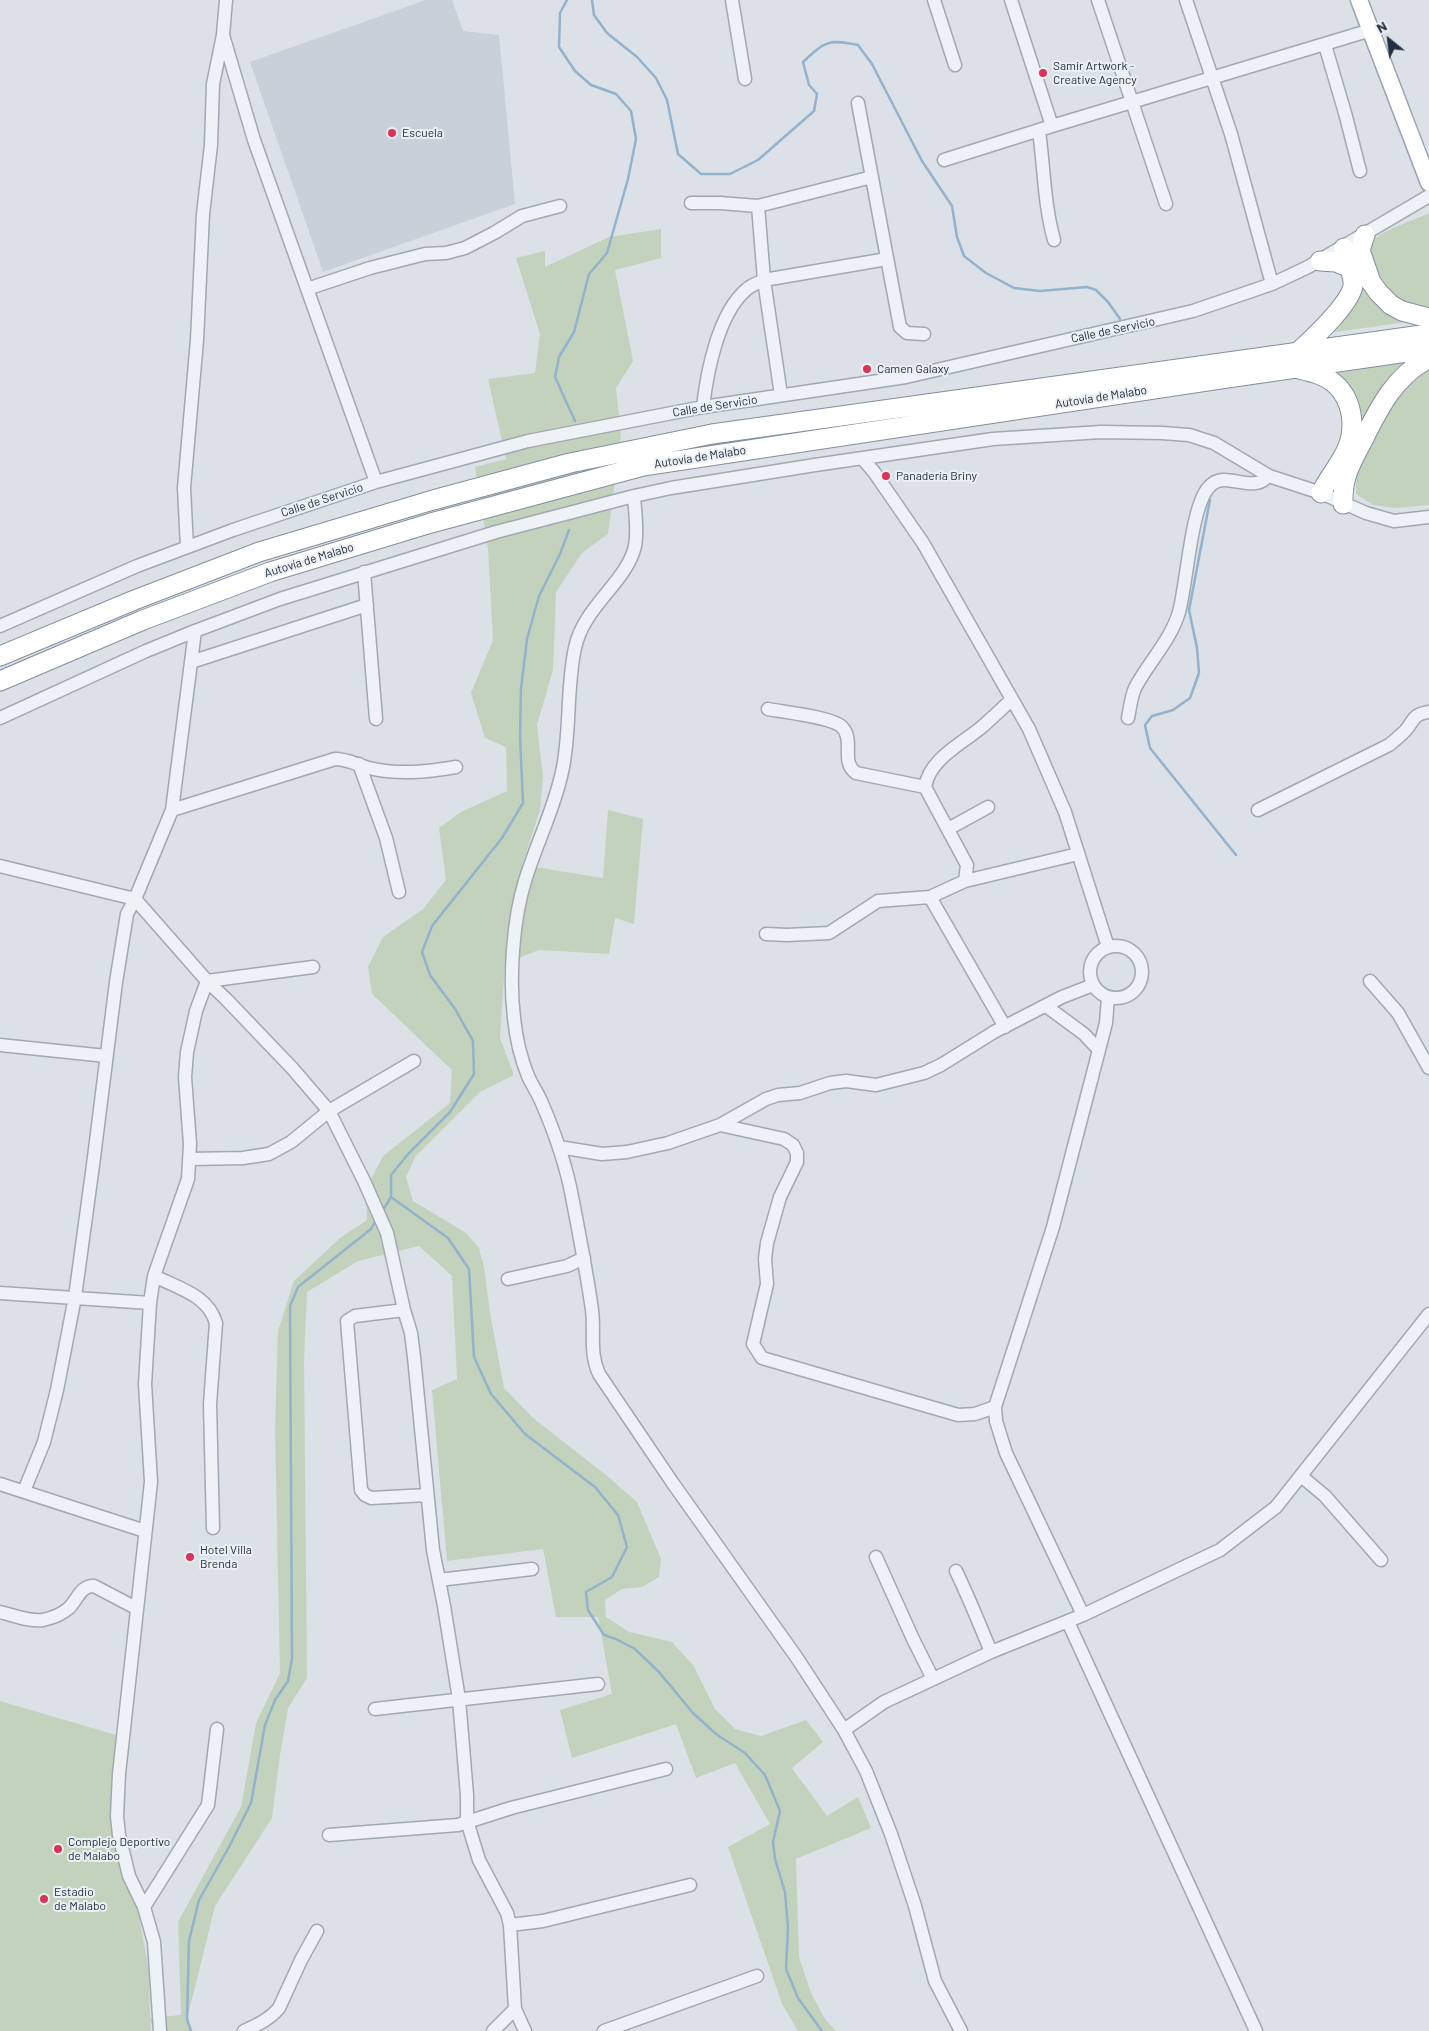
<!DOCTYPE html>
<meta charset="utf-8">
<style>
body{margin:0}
#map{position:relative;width:1429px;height:2031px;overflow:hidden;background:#dbe1e7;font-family:Barlow,sans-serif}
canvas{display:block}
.north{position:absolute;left:1364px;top:15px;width:50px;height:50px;-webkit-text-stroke:4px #ebf0f5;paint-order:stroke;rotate:331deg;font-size:14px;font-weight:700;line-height:20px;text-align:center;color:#242f3e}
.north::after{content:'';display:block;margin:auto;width:18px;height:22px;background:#242f3e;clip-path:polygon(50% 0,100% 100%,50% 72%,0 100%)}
</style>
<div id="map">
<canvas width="1429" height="2031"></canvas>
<div class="north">N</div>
</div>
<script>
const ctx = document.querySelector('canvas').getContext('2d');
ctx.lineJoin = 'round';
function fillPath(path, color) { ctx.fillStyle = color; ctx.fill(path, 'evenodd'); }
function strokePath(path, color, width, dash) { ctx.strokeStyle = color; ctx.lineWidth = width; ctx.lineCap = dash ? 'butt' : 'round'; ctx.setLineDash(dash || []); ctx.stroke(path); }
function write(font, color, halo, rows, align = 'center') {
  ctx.font = font + ' Barlow,sans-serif'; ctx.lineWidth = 4; ctx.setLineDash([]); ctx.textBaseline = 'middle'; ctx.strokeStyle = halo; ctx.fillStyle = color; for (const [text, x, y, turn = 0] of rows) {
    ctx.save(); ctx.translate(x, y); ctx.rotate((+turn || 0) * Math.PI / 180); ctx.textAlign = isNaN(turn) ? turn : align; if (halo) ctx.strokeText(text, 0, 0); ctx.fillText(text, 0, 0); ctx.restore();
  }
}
fillPath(new Path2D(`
 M426,0H452L463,31L499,35L515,204L323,272L250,62Z`), '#c9d0d9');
fillPath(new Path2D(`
 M1428,214L1429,215V311C1420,308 1407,306 1400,301C1387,292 1361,257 1373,241C1380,231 1416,219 1428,214Z
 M661,229V258L615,270L633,361L616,388L621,436L608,534L582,553L556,592L553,670L537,725L543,777L540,810L522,865L603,878L608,810L643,819L634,924L615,918L609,954L539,950L505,963L500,1038L514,1075L480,1092L415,1157L406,1177L413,1201L466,1233L479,1248L484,1267L490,1313L504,1388L533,1418L606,1475L637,1502L661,1559L659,1577L642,1587L622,1589L605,1600L606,1617L629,1632L672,1642L693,1665L715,1709L735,1729L761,1736L806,1720L823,1742L792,1768L827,1816L858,1797L871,1828L796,1859L799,1957L811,1993L825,2019L836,2031H798L782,2004L728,1847L770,1824L735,1763L696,1778L676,1724L572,1758L560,1710L612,1694L598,1617H556L543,1549L447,1561L432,1390L457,1379L452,1276L419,1246L358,1261L307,1292L304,1360L307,1678L288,1708L280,1755L272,1818L215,1906L187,2019L191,2031H155L150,2021L151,2031H0V1701L116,1735L112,1783V1826L121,1871L138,1910L149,1971L150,2018L181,2015L178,1922L241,1807L256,1723L280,1673L275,1429L278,1331L294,1281L340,1238L367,1220L366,1189L383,1156L450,1103L452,1070L372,994L368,967L383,937L423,909L446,880L439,828L461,812L507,791L506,747L485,738L471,693L493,640L488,549L475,467L506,459L488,379L535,373L540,334L516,258L545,251V267L609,237Z
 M1356,256L1376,295L1428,319L1314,335L1341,314Z
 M1428,356L1362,438L1357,417L1320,370Z
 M1429,368V505L1395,508L1373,505L1356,494V472L1395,400L1409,380Z`), '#c3d2bc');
strokePath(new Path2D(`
 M567,0L560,13L559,47L575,71L591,85L616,94L631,111L636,139L628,179L607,253L589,274L574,332L559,357L555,377L575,421
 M592,0L594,15L607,33L637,57L656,78L667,100L678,154L701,174H730L758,160L814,111L817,94L809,85L803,62C825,41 829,39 858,45L872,64L922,161L952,206L957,237L964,256L986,273L1014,288L1040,291L1087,287L1096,290L1108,302L1120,319
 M1210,500L1189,610L1197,648L1199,673L1190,698L1173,710L1152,716L1145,725L1150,748L1236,855
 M569,530L560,554L539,596L527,639L521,689L520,736L523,803L502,838L432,926L422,952L430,975L455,1009L473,1041L474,1074L450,1112L409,1153L391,1175V1197L448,1238L469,1269L474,1357L491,1394L525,1434L595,1487L618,1515L627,1547L612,1577L586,1592L588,1610L604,1635L616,1639L635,1649L659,1672L693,1713L716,1734L745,1753L765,1775L780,1811L773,1842L775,1859L785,1892L788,1928L786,1969L798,1998L822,2031
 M382,1212L391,1197
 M191,2031L187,2019L189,1941L199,1900L229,1847L251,1803L265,1725L275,1700L288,1681L292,1659L290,1306L298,1287L371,1229L376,1220`), '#93b2cb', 2.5);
const minor = new Path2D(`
 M226,0L223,35L254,140L376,482
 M732,0L745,79
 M934,0L955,65
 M1011,0L1052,126
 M1098,0L1166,204
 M1186,0L1231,134L1272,284
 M1325,45L1345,113L1360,171
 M858,103L900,327L907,333L924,334
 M1039,131C1044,167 1044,204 1054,240
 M944,160L1052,126L1371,30
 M691,203H720L758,206L872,177
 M758,206L764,280L781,395
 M307,289L370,268L425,254L446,253L465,248L494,233L522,216L560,206
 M703,407C707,372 718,313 747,289C751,285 758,283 764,280L887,259
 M862,458L874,472L923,543L1029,729L1065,812L1108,947
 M634,496C635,512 638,530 635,546C627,582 583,607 575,648C566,689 571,733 562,772C554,810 536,844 525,881C513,919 509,978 514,1018C516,1037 521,1059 528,1076C532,1085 537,1092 541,1101C555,1133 567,1167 573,1202C580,1238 587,1274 592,1310C595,1333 589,1352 599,1374L672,1482L797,1658L844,1730L866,1771L891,1834L915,1906L935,1981L961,2031
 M187,547L184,488L197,340L203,214L211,145L213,84L223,35
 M364,572L376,719
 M0,626L137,566L233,530L376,482L528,441L703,407L906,377L1193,311L1272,284L1308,267L1429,196
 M195,631L172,810L135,899L207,981L226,999L292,1068L329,1111L364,1181L387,1233L404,1310L411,1333L414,1357L433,1550L444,1606L459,1699L467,1795V1821L479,1860L507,1913L510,1925L515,2009L525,2031
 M191,662L367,605
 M768,709C783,712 832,717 842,727C855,740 840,762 856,773L925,787
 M0,718L146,651L195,631L280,599L496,532L634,496L671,488L815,465L993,439L1101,432L1162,433L1189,435L1214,443L1269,476L1321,493L1366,513L1394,521L1429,517
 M1128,718C1130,708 1131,697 1135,688C1148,663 1171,640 1179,612C1187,583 1191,506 1209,487C1222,472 1240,486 1256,483C1261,483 1265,479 1269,476
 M359,764L386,838L399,892
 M172,810L335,759C348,759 357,765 369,768C399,775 426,772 456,767
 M1258,810L1389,745C1394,741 1400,736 1405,731C1415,720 1411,715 1429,712
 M948,829L988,807
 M0,866L135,899L127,914L116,982L93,1165L75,1297L57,1390L44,1442L24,1491
 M965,881L967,865L925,787C930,758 962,744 983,726C993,717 1003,708 1012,699
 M766,934L787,935L829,933L878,901L930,897
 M1090 972a26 26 0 1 1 52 0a26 26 0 1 1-52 0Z
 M207,981L313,967
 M1370,981L1398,1013L1429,1068
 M1046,1006L1084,1034L1099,1050
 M1005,1027L930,897L965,881L1078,854
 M0,1045L106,1056
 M720,1125L784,1139L793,1145L797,1153V1162L780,1197L767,1243L765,1259L767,1284L753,1344L762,1358L958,1415L975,1414L995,1407
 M559,1147L602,1154L627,1152L668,1143L720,1125L766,1099L778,1095L800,1093L830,1083L846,1081L876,1085L924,1073L941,1065L994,1032L1062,997L1093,985
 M190,1159L243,1158L269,1154L291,1142L329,1111L414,1061
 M154,1276C178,1288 208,1295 216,1323L210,1404L213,1528
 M508,1279L567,1266L584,1258
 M0,1293L150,1303
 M404,1310L355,1316L347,1321L361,1490L365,1495L371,1498L427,1495
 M1301,1476L1325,1496L1381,1560
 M0,1484L145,1531
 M876,1557L913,1639L933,1679
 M956,1571C969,1598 980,1625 991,1652
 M439,1580L532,1569
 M0,1612C13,1615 29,1622 43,1620C52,1618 62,1614 69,1608C77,1600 81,1585 94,1586L136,1608
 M1083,1615L1006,1453L996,1421L995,1407L1053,1227L1106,1023L1108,997
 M1068,1622L1256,2031
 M375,1709L598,1684
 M844,1730L884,1702L991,1652L1083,1615L1220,1550L1276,1507L1429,1314
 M329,1835L458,1825L511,1808L666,1769
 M144,1907L208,1805L217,1729
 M510,1925L543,1921L690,1885
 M160,2031L154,1942L144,1907L129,1876L119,1835L117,1816L119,1774L151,1482L145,1384L150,1303L154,1276L188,1179L190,1144L185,1077L187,1052L196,1011L207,981
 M244,2031C257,2025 270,2019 279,2008L301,1960L317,1931
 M493,2031L515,2009
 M604,2031L757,1976`);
const major = new Path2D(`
 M1359,0L1429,183`);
const highway = new Path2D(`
 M1365,235L1360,250L1371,282L1378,292L1391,305L1402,311L1429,318
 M1320,261L1336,262L1348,267
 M1296,354C1311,340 1349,306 1353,286C1354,278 1346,256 1344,248
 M1299,369C1312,372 1325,375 1335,384C1353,400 1356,428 1347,449C1340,465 1328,478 1321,493
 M1343,504C1342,477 1351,463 1363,440C1380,406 1395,376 1429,358
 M0,656L132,601L259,552L433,500L570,463L712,434L1429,334
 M0,681L143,620L270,572L431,523L643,466L1227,378L1429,349`);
strokePath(minor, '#a0a8b1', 15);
strokePath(major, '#9aa6b4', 19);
strokePath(highway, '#828f9f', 21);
strokePath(minor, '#eef1f5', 12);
strokePath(major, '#fff', 16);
strokePath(highway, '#fff', 19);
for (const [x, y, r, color] of [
 [1043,73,5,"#d83457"],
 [392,133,5,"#d83457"],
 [867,369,5,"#d83457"],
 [886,476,5,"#d83457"],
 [190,1557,5,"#d83457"],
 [58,1849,5,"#d83457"],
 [44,1899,5,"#d83457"]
]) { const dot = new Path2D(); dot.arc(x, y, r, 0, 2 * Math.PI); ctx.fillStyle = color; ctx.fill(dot); strokePath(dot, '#ebf0f5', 2); }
write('12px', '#242f3e', '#ebf0f5', [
 ["Samir Artwork -",1053,66],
 ["Creative Agency",1053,80],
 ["Escuela",402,133],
 ["Camen Galaxy",877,369],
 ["Panadería Briny",896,476],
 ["Hotel Villa",200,1550],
 ["Brenda",200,1564],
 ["Complejo Deportivo",68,1842],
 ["de Malabo",68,1856],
 ["Estadio",54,1892],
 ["de Malabo",54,1906]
], 'left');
write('12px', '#242f3e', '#ebf0f5', [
 ["Calle de Servicio",1113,330,-12],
 ["Autovía de Malabo",1101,397,-9],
 ["Calle de Servicio",715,406,-9],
 ["Autovía de Malabo",700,457,-9],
 ["Calle de Servicio",322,500,-18],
 ["Autovía de Malabo",309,560,-17]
]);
</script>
